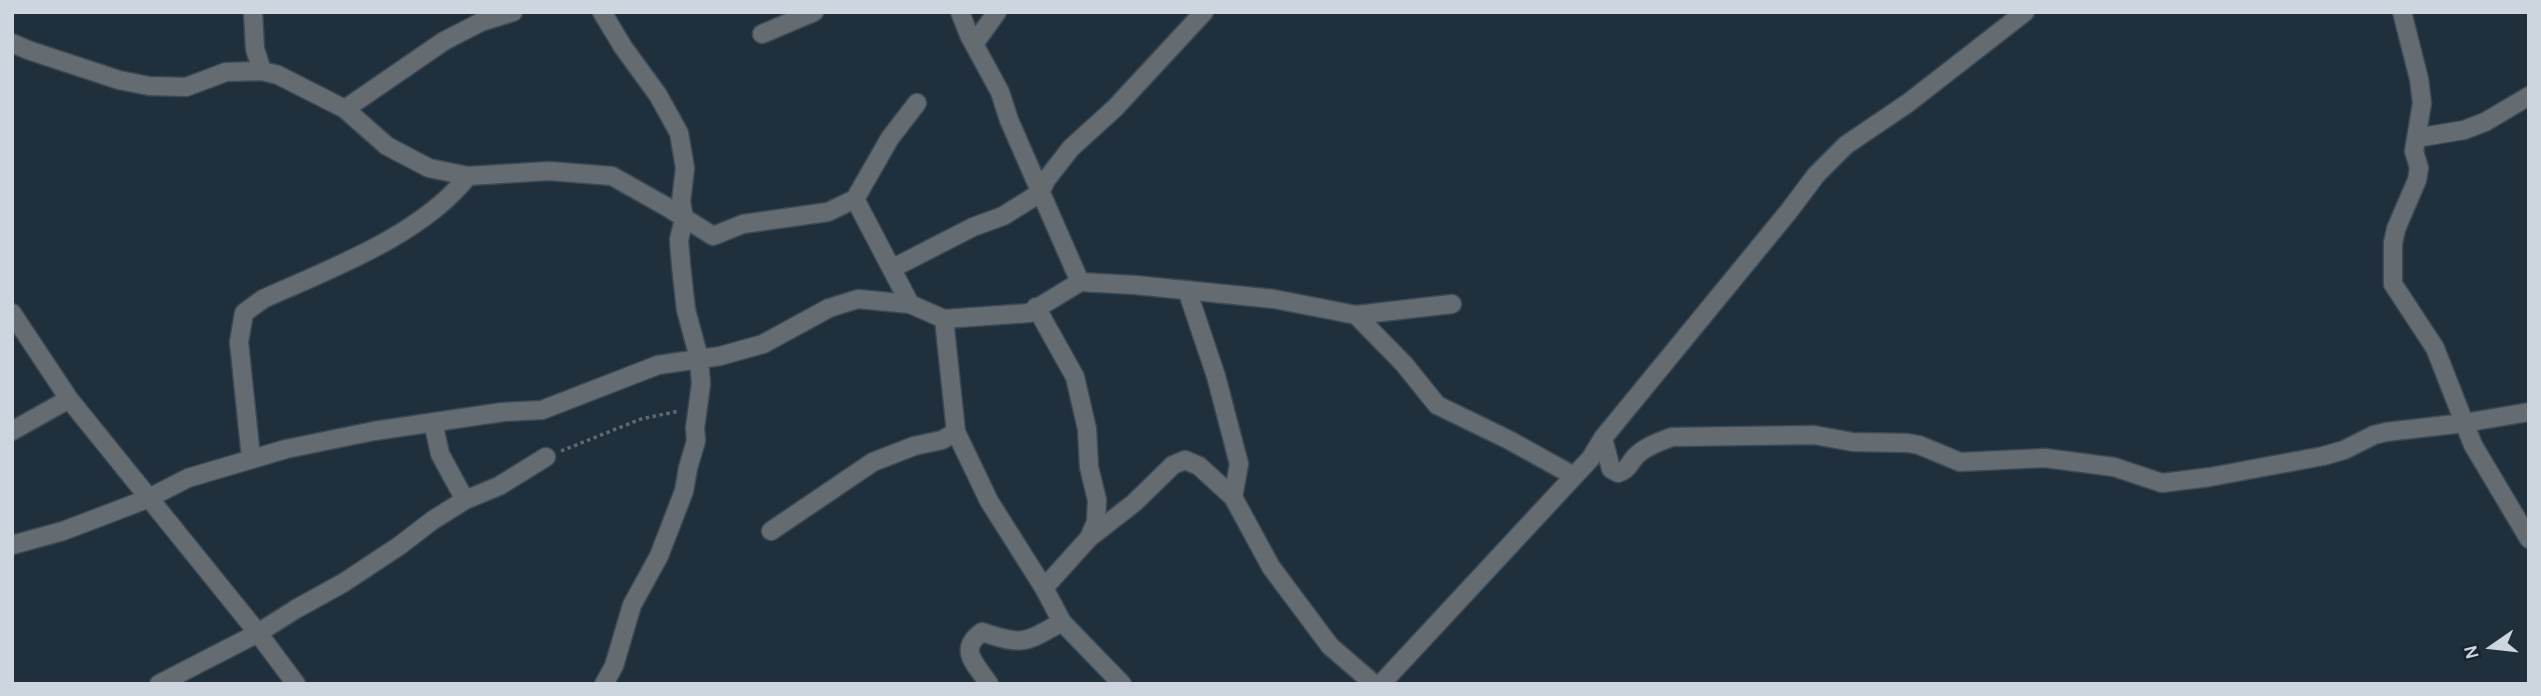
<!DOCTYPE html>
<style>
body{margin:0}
#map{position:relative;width:2541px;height:696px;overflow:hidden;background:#202f3c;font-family:Karla,sans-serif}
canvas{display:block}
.frame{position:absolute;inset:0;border:14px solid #cdd6df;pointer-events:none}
.north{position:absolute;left:2457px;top:612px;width:70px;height:70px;-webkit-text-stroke:5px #172532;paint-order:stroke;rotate:256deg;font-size:19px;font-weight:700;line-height:28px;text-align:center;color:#cdd6df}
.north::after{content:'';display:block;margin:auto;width:24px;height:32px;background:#cdd6df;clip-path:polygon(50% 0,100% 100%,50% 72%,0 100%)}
</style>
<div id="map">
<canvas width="2541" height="696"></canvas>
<div class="frame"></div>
<div class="north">N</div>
</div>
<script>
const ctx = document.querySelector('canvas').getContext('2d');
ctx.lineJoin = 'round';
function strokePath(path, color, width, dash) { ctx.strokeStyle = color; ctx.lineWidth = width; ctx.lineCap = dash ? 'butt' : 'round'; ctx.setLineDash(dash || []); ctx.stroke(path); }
const minor = new Path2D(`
 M253,12L255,49L262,71
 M602,12L623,47L658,95L679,133L685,168L681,202L684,218L679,240L681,265L686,310L699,358L701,384L695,428L696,441L688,468L684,491L659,556L632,605L614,666L604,684
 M960,12L969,35L1000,92L1009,120L1080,282
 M2402,12L2419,79L2422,103L2414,151L2419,168L2417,180L2396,229L2393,243V284L2435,348L2473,445L2529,539
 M762,34L814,12
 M12,43L28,50L119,80L149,86L186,87L226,72L262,71L278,75L345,109L387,146L429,168L468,176
 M974,44L997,12
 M345,109L444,41L481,22L513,12
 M2416,138L2464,130L2485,122L2529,96
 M855,199L910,304
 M893,268L973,227L1003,216L1040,193L1046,180L1071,148L1115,108L1204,12
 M1187,290L1216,376L1239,464L1233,497
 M1036,307L1075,377L1087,429L1089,467L1097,500L1096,522L1089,538
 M12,313L69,399L258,633L296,684
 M1356,315L1452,304
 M944,319L956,432
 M433,422L440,454L465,500
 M12,431L69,399
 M1603,438L1611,469L1618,473C1629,469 1628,465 1635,457C1644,447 1659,442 1672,437L1814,435L1853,442L1908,443L1919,445L1960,462L2045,458L2114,467L2162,483L2210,477L2323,456L2344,450L2374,435L2386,432L2464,423L2529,412
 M251,458L239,342L244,313L263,299C330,269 422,235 468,176L549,171L612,176L667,207L713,236L743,224L828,212L855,199L890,138L917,103
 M771,531L873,462L914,446L942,440L956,432L989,501L1044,588L1062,622L1122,684
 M12,545L63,531L147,499L188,478L286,449L374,431L503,412L542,410L658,365L720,356L763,344L829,308L858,299L910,304L944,319L1029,313L1080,282L1135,285L1274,299L1356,315L1404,364L1437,405L1509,440L1574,476
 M1044,588L1089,538L1134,503L1173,465L1185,460L1199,466L1233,497L1271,567L1330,646L1374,684
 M159,684L258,633L296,609L343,583L399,546L433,520L465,500L499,486L546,457
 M989,684C976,664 957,650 982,632C1024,646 1024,643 1062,622
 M1381,684L1591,458L1603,438L1789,211L1816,175L1846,145L1908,103L2025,12`);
strokePath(minor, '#3c4a56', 21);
strokePath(new Path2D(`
 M561,451L641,419L679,411`), '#5d6a75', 3.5, [3.5, 3.5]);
strokePath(minor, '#646c72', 18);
</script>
